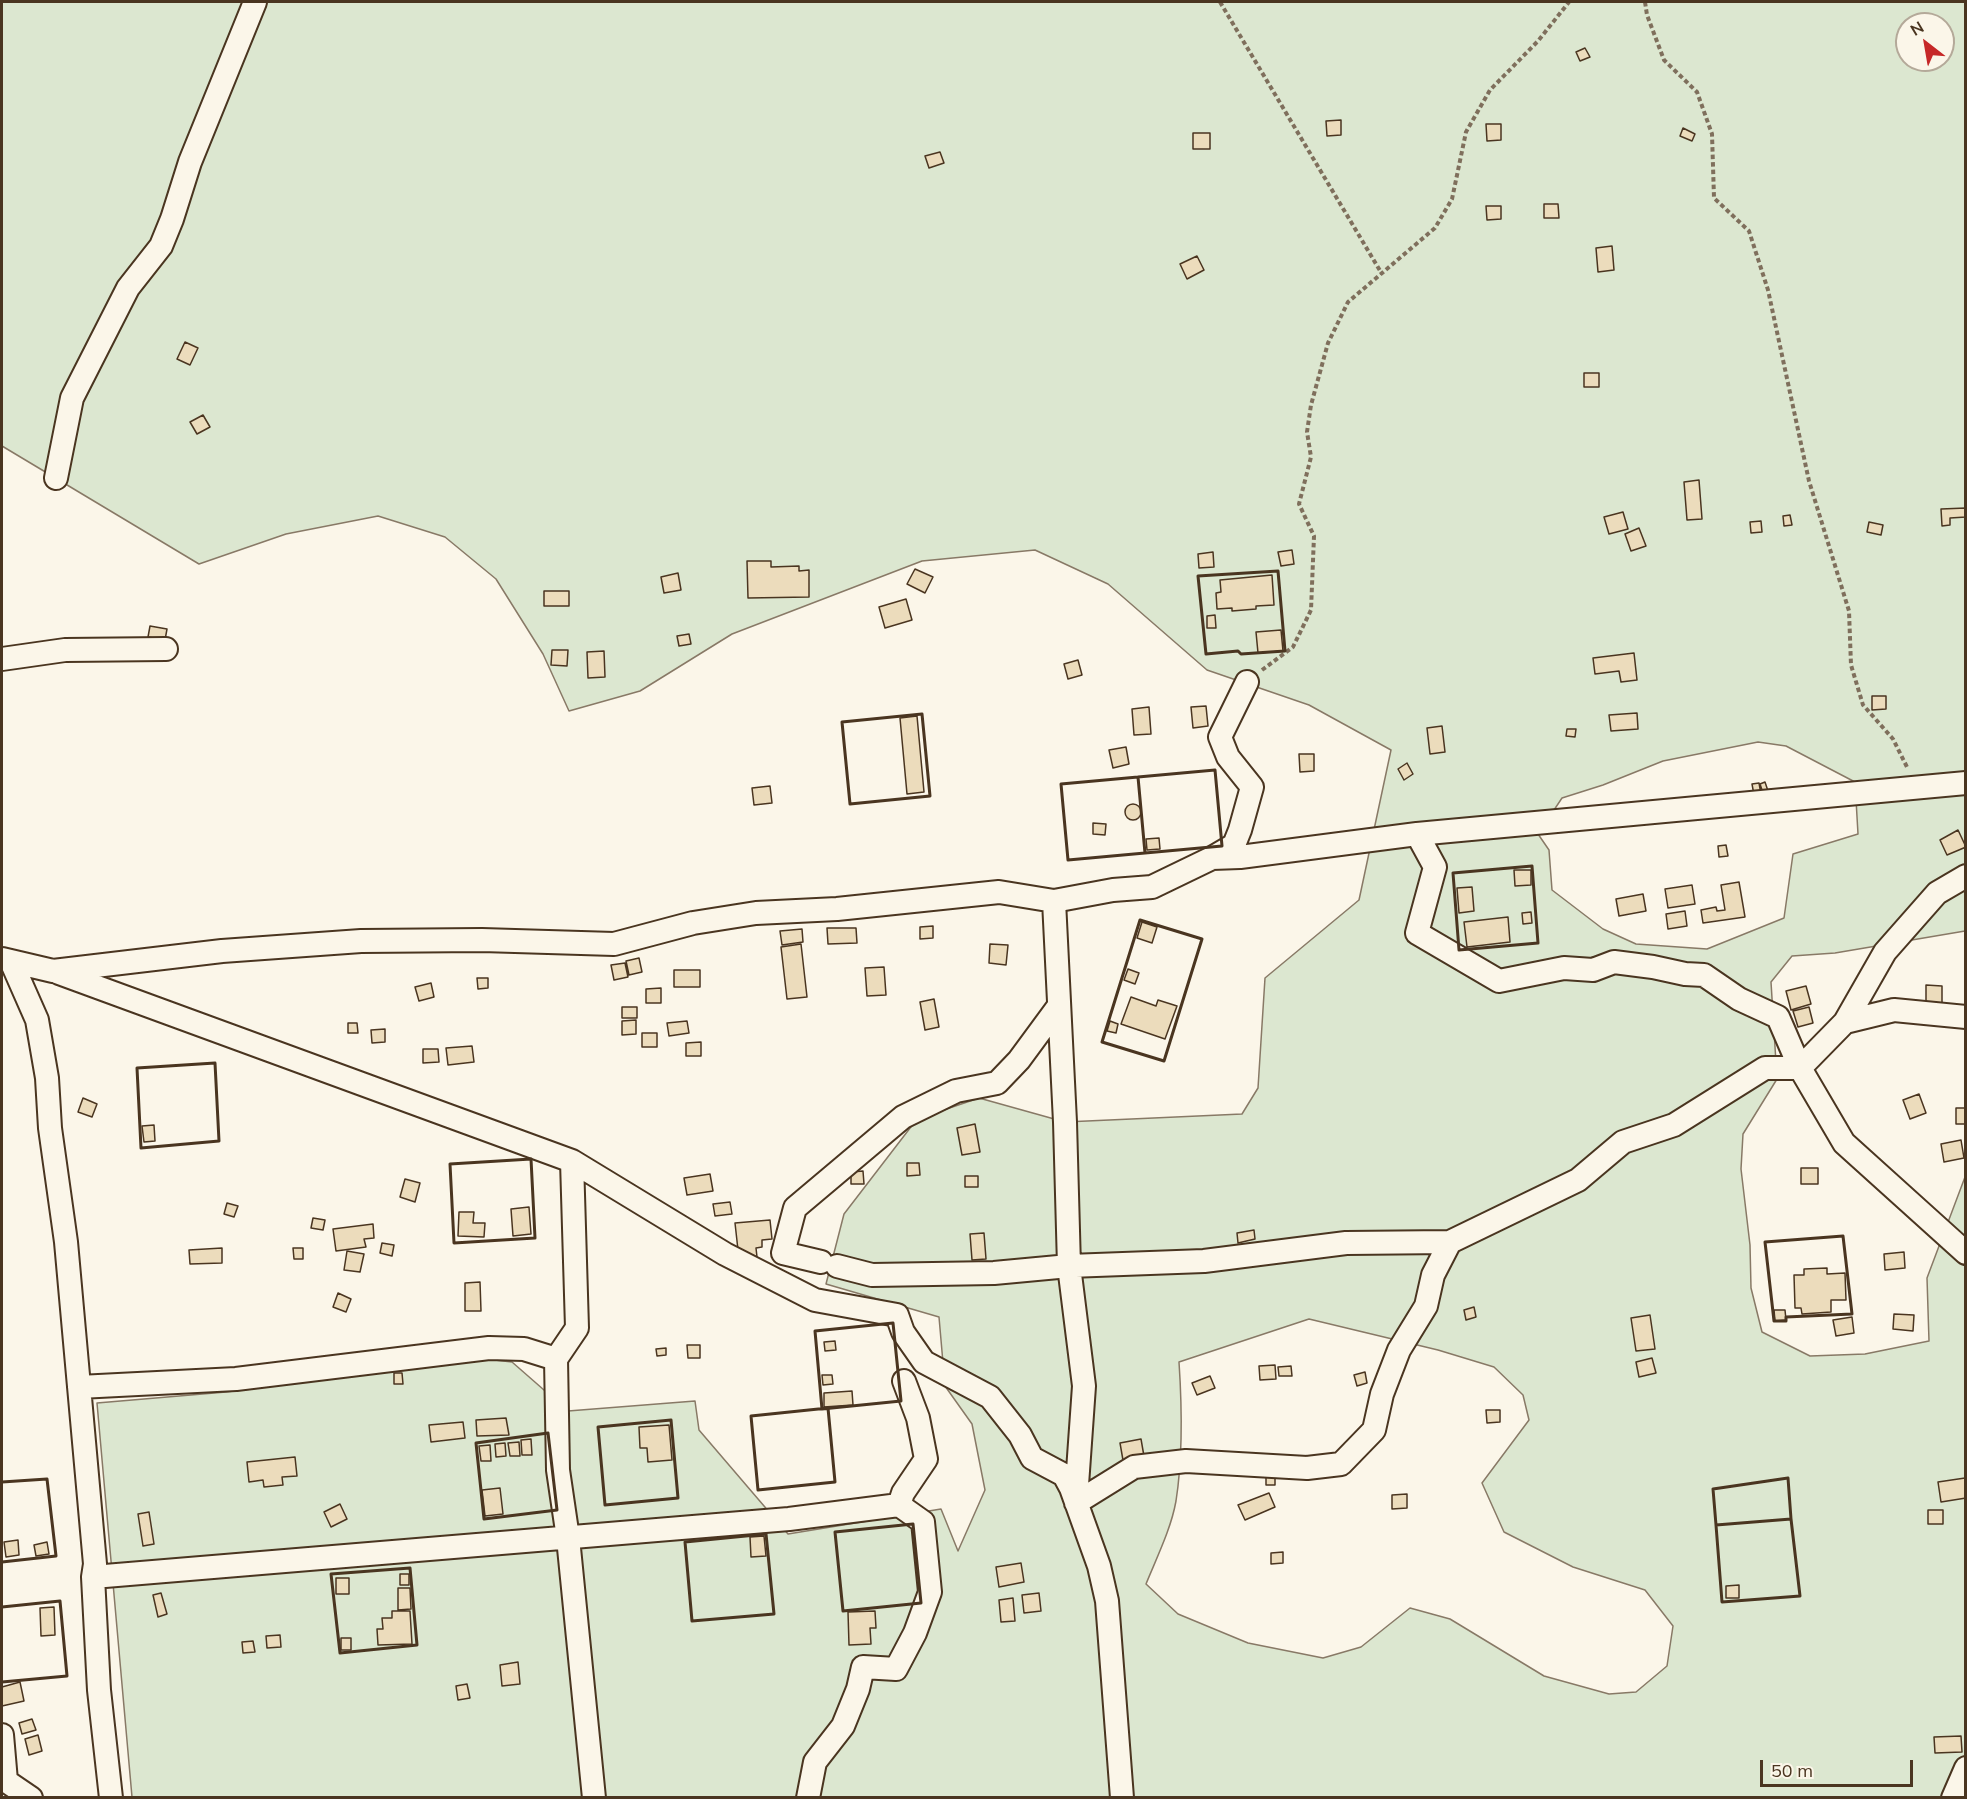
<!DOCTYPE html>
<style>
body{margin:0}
#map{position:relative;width:1967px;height:1799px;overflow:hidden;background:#fbf6e9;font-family:Mulish,sans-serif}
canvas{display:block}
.frame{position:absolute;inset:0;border:3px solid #4a3520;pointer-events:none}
.north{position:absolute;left:1895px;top:12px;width:60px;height:60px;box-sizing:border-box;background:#fbf6e9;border:2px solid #b4a999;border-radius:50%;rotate:329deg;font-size:16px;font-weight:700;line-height:24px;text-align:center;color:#4a3520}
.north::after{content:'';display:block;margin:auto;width:21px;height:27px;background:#c62828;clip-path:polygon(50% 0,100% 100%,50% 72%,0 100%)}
.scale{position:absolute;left:1760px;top:1760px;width:153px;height:27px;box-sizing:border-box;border:3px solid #4a3520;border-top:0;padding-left:8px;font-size:18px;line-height:21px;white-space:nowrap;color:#4a3520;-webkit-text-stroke:4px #fbf6e9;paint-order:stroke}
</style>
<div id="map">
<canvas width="1967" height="1799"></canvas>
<div class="frame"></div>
<div class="north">N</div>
<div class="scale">50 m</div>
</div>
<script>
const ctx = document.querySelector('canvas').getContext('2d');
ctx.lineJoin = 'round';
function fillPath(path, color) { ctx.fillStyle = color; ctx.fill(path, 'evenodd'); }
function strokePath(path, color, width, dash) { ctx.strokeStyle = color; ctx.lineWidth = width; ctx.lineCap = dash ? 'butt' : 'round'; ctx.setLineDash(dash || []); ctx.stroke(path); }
const green = new Path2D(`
 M2,2H1965V931L1835,953L1792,956L1771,982L1777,1079L1743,1134L1741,1169L1750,1245L1751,1288L1762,1332L1810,1356L1865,1354L1929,1341L1927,1278L1965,1177V1797H132L97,1403L226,1392L310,1381L459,1356L512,1362L568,1411L695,1401L699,1430L788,1534L941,1509L958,1551L985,1490L972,1424L945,1386L939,1317L826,1284L844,1214L917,1119L979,1098L1065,1122L1242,1114L1258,1088L1265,978L1359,900L1391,750L1309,705L1207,670L1108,584L1035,550L922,561L732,634L640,691L569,711L543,654L496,579L445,537L378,516L286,534L199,564L2,446ZM1907,24H1943V60H1907ZM1758,742L1786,746L1855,782L1858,834L1793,854L1784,918L1707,949L1636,944L1603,929L1552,890L1549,850L1538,834L1562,798L1603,785L1663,761ZM1309,1319L1438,1350L1494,1367L1523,1395L1529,1420L1482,1483L1504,1532L1573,1567L1645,1590L1673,1626L1667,1666L1636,1692L1609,1694L1544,1676L1450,1619L1410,1608L1361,1647L1323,1658L1248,1643L1178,1614L1146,1584C1157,1557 1171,1529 1176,1501C1183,1456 1182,1407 1179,1362Z`);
fillPath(green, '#dce7d0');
strokePath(green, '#887966', 1.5);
const building = new Path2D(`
 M1585,48L1590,57L1580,61L1576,52Z
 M1341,120V135L1327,136L1326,121Z
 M1486,124H1501V140L1487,141Z
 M1683,128L1695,134L1692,141L1680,136Z
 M1193,133H1210V149H1193Z
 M940,152L944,163L929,168L925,156Z
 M1544,204H1558L1559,218H1544Z
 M1486,206H1501V219L1487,220Z
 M1612,246L1614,270L1598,272L1596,248Z
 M1197,256L1204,270L1187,279L1180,264Z
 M185,342L198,348L190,365L177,359Z
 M1584,373H1599V387H1584Z
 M203,415L210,427L197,434L190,422Z
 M1699,480L1702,519L1687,520L1684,482Z
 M1966,508V517L1950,518V525L1942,526L1941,509Z
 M1623,512L1628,529L1609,534L1604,517Z
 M1790,515L1792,525L1784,526L1783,516Z
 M1761,521L1762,532L1751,533L1750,522Z
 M1869,522L1883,525L1881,535L1867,532Z
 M1639,528L1646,546L1631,551L1625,534Z
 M1292,550L1294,564L1281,566L1278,552Z
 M1213,552L1214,567L1199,568L1198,554Z
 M747,561H771V567L799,566V571L809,570V597L748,598Z
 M915,569L933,577L925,593L907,584Z
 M678,573L681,590L664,593L661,577Z
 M1272,575L1274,605L1256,606V609L1232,611V608L1217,609L1216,593L1221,592L1220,580Z
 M544,591H569V606H544Z
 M906,599L912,620L885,628L879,607Z
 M1215,615L1216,628H1207V616Z
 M150,626L167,629L165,640L148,637Z
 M1281,630L1283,651L1258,653L1256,632Z
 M689,634L691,644L679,646L677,636Z
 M552,650H568L567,666L551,665Z
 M604,651L605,677L588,678L587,652Z
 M1634,653L1637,680L1621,682L1619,671L1595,674L1593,658Z
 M1078,660L1082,675L1068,679L1064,664Z
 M1872,696H1886V709L1872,710Z
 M1206,706L1208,726L1193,728L1191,707Z
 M1149,707L1151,734L1134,735L1132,709Z
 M1637,713L1638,729L1611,731L1609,715Z
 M917,716L924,792L907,794L900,718Z
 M1442,726L1445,752L1430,754L1427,728Z
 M1567,729H1576L1575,737L1566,736Z
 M1126,747L1129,764L1113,768L1109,750Z
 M1299,754H1314V771L1300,772Z
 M1407,763L1413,774L1404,780L1398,769Z
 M1765,782L1768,791L1763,793L1760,784Z
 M1759,783L1761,794L1754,795L1752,784Z
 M770,786L772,803L754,805L752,788Z
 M1125 812a8 8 0 1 1 16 0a8 8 0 1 1-16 0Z
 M1093,823L1106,824L1105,835L1093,834Z
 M1958,830L1966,847L1947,855L1940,840Z
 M1159,838L1160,849L1147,850L1146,839Z
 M1726,845L1728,856L1719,857L1718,846Z
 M1514,870H1531V885L1515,886Z
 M1739,882L1745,917L1703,923L1701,910L1716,907L1717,911L1725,910L1721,885Z
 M1692,885L1695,904L1668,908L1665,889Z
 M1472,887L1474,911L1459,913L1457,888Z
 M1643,894L1646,911L1619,916L1616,899Z
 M1685,911L1687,926L1668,929L1666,914Z
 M1531,912L1532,923L1523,924L1522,913Z
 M1508,917L1510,942L1467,947L1464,922Z
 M1142,922L1157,927L1152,943L1137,938Z
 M933,926V938L920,939V927Z
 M827,928H856L857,943L828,944Z
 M802,929L803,942L782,945L780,931Z
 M801,944L807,997L787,999L781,947Z
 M990,944L1008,945L1006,965L989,963Z
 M639,958L642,972L629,975L626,961Z
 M625,963L628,977L614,980L611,965Z
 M884,967L886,995L867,996L865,968Z
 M1128,969L1139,973L1135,984L1124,980Z
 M674,970H700V987H674Z
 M477,978H488V988L478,989Z
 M431,983L434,997L419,1001L415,987Z
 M1926,985L1942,986V1004H1926Z
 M1806,986L1811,1004L1791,1010L1786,991Z
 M661,988V1003H646V989Z
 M1131,997L1156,1006L1158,1000L1177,1006L1165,1039L1121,1024Z
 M934,999L939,1027L925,1030L920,1002Z
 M622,1007H637V1018H622Z
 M1809,1007L1813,1023L1798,1027L1793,1011Z
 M636,1020V1034L622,1035V1021Z
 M687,1021L689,1033L669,1036L667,1023Z
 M1110,1021L1118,1024L1116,1033L1107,1031Z
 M348,1023H357L358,1033H348Z
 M385,1029V1042L372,1043L371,1030Z
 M642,1033H657V1047H642Z
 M701,1042V1056H686V1043Z
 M472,1046L474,1062L448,1065L446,1048Z
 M423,1049H438L439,1062L423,1063Z
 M1919,1094L1926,1113L1910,1119L1903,1100Z
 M83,1098L97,1104L92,1117L78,1112Z
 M1956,1108H1966V1124H1956Z
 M975,1124L980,1152L962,1155L957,1128Z
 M154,1125L155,1141L144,1142L142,1126Z
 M1961,1140L1964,1158L1944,1162L1941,1144Z
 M907,1163H919L920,1175L907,1176Z
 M1801,1168H1818V1184H1801Z
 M863,1171L864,1184H851V1172Z
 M710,1174L713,1191L687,1195L684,1178Z
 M965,1176H978V1187H965Z
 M405,1179L420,1183L415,1202L400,1197Z
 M730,1202L732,1214L715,1216L713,1204Z
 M227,1203L238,1206L234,1217L224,1214Z
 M529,1207L531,1234L513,1236L511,1209Z
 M459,1212H474L473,1223H485L484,1237L458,1236Z
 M313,1218L325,1220L323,1230L311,1228Z
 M770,1220L772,1239L762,1240V1247L756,1248L757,1257L739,1259L735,1223Z
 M373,1224L374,1238L364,1239L366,1247L336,1251L333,1229Z
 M1254,1230L1255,1239L1238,1243L1237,1233Z
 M984,1233L986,1259L972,1260L970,1234Z
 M382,1243L394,1245L392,1256L380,1253Z
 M222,1248V1263L190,1264L189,1250Z
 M293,1248H303V1259H294Z
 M347,1251L364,1254L360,1272L344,1270Z
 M1904,1252L1905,1268L1885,1270L1884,1254Z
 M1827,1268V1274L1845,1273L1846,1300H1831V1312L1802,1314L1801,1308H1795L1794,1275H1804V1269Z
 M480,1282L481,1311H465V1283Z
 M338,1293L351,1299L346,1312L333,1307Z
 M1474,1307L1476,1317L1466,1320L1464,1310Z
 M1774,1310H1785L1786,1320L1775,1321Z
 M1894,1314L1914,1315L1913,1331L1893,1329Z
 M1650,1315L1655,1349L1636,1351L1631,1318Z
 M1852,1317L1854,1333L1836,1336L1833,1320Z
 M835,1341L836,1350L825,1351L824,1342Z
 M687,1345H700V1358H688Z
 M666,1348V1355L657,1356L656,1349Z
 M1652,1358L1656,1373L1639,1377L1636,1362Z
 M1275,1365L1276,1379L1260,1380L1259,1366Z
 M1291,1366L1292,1376H1279L1278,1367Z
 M1365,1372L1367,1383L1357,1386L1354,1375Z
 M394,1373H402L403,1384H394Z
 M822,1375H832L833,1384L823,1385Z
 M1210,1376L1215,1388L1197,1395L1192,1383Z
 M852,1391L853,1405L824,1407V1393Z
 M1486,1410H1500V1422L1487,1423Z
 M506,1418L509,1435L477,1436L476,1420Z
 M463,1422L465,1438L431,1442L429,1425Z
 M669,1425L672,1460L648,1462L647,1448H640L639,1427Z
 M531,1439L532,1455H522L521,1440Z
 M1141,1439L1145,1462L1124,1466L1120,1443Z
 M519,1442L520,1456H510L508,1443Z
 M505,1443L506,1456L496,1457L495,1444Z
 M490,1445L491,1461H481L479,1446Z
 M295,1457L297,1476L282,1477L283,1485L264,1487L263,1480L249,1482L247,1462Z
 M1266,1477H1275V1485H1266Z
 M1965,1478L1966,1498L1941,1502L1938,1482Z
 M500,1488L503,1514L485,1516L482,1490Z
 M1269,1493L1275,1507L1245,1520L1238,1505Z
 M1407,1494V1508L1392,1509V1495Z
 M340,1504L347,1519L331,1527L324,1512Z
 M1928,1510H1943V1524H1928Z
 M149,1512L154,1544L143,1546L138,1514Z
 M764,1536L766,1556L751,1557L750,1537Z
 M18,1540L19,1555L6,1557L4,1542Z
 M47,1542L49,1554L36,1556L34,1545Z
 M1283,1552V1563L1271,1564V1553Z
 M1021,1563L1024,1582L999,1587L996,1567Z
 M400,1574H409V1585H400Z
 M336,1578H349V1594H336Z
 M1739,1585V1598H1726V1586Z
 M398,1588H410L411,1609L398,1610Z
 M161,1593L167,1614L158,1617L153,1595Z
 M1039,1593L1041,1611L1024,1613L1022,1595Z
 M1013,1598L1015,1621L1001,1622L999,1600Z
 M54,1607L55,1635L41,1636L40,1608Z
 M392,1611H410L412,1644L378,1645L377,1629H383L382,1618H392Z
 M875,1611L876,1628H870L871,1644L849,1645L848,1612Z
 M280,1635L281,1647L267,1648L266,1636Z
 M341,1638H351V1650H341Z
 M253,1641L255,1652L243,1653L242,1642Z
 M518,1662L520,1684L502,1686L500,1665Z
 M20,1682L24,1701L2,1706V1687Z
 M467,1684L470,1698L458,1700L456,1686Z
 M32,1719L36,1730L22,1734L19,1723Z
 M38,1735L42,1751L29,1755L25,1739Z
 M1961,1736L1962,1752L1935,1753L1934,1737Z`);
fillPath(building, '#ecdcbc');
strokePath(building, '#4a3520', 1.5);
const minor = new Path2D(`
 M56,478L72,398L128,288L161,246L172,219L190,162L255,2
 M2,659L65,650L166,649
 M1417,834L1435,867L1417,933L1499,981L1564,968L1593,970L1614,962L1653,967L1685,974L1704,975L1739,999L1778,1017L1800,1068L1844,1143L1966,1253
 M1212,858L1234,845L1240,830L1252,787L1228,757L1220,737L1247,682
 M1054,901L1065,1122L1069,1266L1084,1386L1076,1499
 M2,959L53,971L222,951L361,941L482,940L614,944L693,923L756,913L837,909L999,892L1054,901L1113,890L1152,887L1212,858L1240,857L1417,834L1966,783
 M11,961L37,1020L47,1078L50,1128L66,1242L95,1564L93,1577L99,1690L111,1798
 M59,973L572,1161L725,1254L815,1300L897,1315L903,1332L924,1362L990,1397L1020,1435L1032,1458L1064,1475L1071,1488L1099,1566L1107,1601L1122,1798
 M1845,1022L1894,1010L1966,1017
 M572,1161L577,1328L556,1359L558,1470L568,1538L594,1798
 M821,1262L783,1253L795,1208L903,1117L956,1091L997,1083L1019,1060L1058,1007
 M837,1266L872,1275L994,1273L1069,1266L1204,1261L1346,1243L1450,1242
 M79,1387L236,1379L489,1348L524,1349L556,1359
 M1076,1503L1134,1467L1186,1461L1307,1468L1341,1464L1374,1430L1382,1394L1399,1350L1426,1306L1433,1275L1450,1242L1578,1180L1623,1142L1674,1125L1765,1068H1800L1845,1022L1885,952L1937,893L1966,876
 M93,1577L789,1519L899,1505
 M2,1735L6,1781L31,1798
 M808,1798L815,1762L843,1726L858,1689L863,1667L896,1669L915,1633L930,1592L923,1522L899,1505L903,1493L926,1459L918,1418L904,1381
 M1953,1798L1966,1768`);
strokePath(minor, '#4a3520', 26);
strokePath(new Path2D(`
 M1220,2L1382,274
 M1645,2L1647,15L1664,60L1697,92L1712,134L1714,198L1749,231L1768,290L1809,481L1849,611L1851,665L1863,705L1893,739L1907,767
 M1262,670L1293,647L1311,610L1314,536L1299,504L1311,457L1307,432L1311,405L1328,343L1348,302L1435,228L1452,199L1466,132L1490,90L1538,41L1569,2`), '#7f6f5c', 4, [4.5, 3]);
strokePath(minor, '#fbf6e9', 22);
strokePath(new Path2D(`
 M1278,571L1285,651L1241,654L1238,651L1206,654L1198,576Z
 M922,714L930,796L850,804L842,722Z
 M1215,770L1222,846L1145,853L1138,777Z
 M1138,777L1145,853L1068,860L1061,784Z
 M1532,866L1538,943L1459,950L1453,873Z
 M1140,920L1202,939L1164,1061L1102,1042Z
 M215,1063L219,1141L141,1148L137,1068Z
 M531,1159L535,1238L454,1243L450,1164Z
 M1843,1236L1852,1314L1786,1317V1321H1774L1765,1242Z
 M893,1323L901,1401L822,1409L815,1331Z
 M828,1408L835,1482L758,1490L751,1416Z
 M671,1420L678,1498L605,1505L598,1427Z
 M548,1433L557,1510L484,1519L476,1443Z
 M1788,1478L1791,1519L1716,1525L1713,1489Z
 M2,1482L47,1479L56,1556L2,1562
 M1791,1519L1800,1596L1722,1602L1716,1525Z
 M913,1524L921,1603L843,1611L835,1532Z
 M766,1534L774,1614L692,1621L685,1542Z
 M410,1568L417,1645L340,1653L331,1574Z
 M2,1607L60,1601L67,1676L2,1682`), '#4a3520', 3);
</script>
